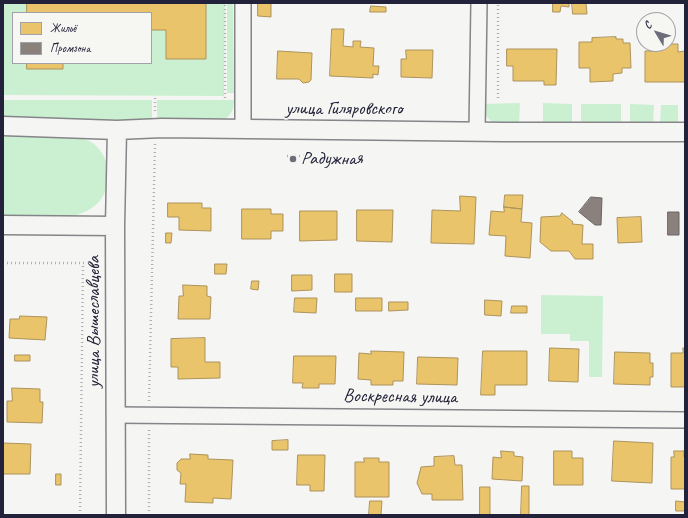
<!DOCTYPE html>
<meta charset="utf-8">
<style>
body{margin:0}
#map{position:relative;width:688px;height:518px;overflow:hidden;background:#f5f5f3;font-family:Caveat,sans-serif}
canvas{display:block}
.frame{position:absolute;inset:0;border:4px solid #22223b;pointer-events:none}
.legend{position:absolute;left:12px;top:12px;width:140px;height:52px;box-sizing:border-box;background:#f6f6f2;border:1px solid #a1a1a9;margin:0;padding:5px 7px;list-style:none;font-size:12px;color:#22223b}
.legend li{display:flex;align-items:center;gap:8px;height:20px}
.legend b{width:20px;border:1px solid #a1a1a9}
.north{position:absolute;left:636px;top:12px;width:40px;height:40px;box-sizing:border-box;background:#f6f6f2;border:1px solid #a1a1a9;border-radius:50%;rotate:308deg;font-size:11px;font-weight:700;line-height:16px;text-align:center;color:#22223b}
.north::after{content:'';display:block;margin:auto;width:14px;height:18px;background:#6c6c7b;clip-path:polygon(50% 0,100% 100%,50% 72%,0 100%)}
</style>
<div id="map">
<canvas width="688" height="518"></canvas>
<div class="frame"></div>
<ul class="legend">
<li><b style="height:11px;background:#e9c46a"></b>Жильё</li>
<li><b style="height:11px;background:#8a817c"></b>Промзона</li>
</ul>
<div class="north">С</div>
</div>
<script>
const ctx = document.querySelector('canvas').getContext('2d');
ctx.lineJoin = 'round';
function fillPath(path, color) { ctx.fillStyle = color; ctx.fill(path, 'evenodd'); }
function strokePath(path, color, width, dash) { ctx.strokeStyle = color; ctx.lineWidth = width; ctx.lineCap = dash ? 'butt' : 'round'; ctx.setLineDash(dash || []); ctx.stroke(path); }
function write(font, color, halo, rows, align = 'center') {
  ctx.font = font + ' Caveat,sans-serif'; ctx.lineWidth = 4; ctx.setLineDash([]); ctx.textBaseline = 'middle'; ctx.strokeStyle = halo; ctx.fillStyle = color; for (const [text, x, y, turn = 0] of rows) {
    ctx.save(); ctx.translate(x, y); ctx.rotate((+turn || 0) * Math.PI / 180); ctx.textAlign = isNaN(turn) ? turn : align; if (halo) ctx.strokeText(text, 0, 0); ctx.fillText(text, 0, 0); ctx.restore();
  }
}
fillPath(new Path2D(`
 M3,3H225L224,96L3,95ZM13,13H151V63H13Z
 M227,3H232L233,6L234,93H227Z
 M3,100H152V122L3,121Z
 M157,100H234C234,109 232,115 223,120L157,122Z
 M520,103L519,124C500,124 486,127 483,104Z
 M543,103L572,104V124H543Z
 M581,104H621V125L581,124Z
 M630,104L654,105L653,125H630Z
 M661,105H678V125H660Z
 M9,136C26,136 79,134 91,142C109,153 114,182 101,199C95,208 84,213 73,216L3,215V137Z
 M541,295L603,296L602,377H589V341H570V334H541Z`), '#caf0d1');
const homes = new Path2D(`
 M27,3H206V59H166V30H151V13H27Z
 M258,3H271V17L258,16Z
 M553,3H569V7L561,6L560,12H553Z
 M572,3H586L587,14H573Z
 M371,6L386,7V12H370Z
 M332,29H344L343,46L353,47V41H361L360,47L374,48L373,66H379L378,75L373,74V78L330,76Z
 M616,37V39H623V43H630L631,68H622V73L613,74V81L590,82V68H579V42H592V38Z
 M658,44H678V52L685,51V82H645V51H658Z
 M507,49H557L556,85H544V81H513V66H507Z
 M406,50H433L432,78L401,77V59H406Z
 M278,51L312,53L311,80L309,82L303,83L299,79H277Z
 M27,63H63V69H27Z
 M505,195H523L522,209L504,207Z
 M460,196L476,197L474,244L431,243L432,210L460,211Z
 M168,203H202V208H211V231L179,230V217H168Z
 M504,207L522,209L521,222L532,223L530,258L505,256L506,236L489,235L491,211L504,212Z
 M242,209H271V214H283V231H271V239H242Z
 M357,210H393L392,242L357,241Z
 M300,211H337V240L300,241Z
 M562,213L573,222L572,224L583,225L582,244H593V259H575L569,251H551L540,242L541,217L560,216Z
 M641,217L642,242L618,243L617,218Z
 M166,233H172L171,243H166Z
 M215,264H227L226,274H215Z
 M335,274H352V292H335Z
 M292,275H312V290L292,291Z
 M252,281H259L258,290L251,289Z
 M183,285L207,286V296L211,297L210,319H178L179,296H183Z
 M295,298H317L316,313L294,312Z
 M356,298H382V311H356Z
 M485,300L502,301L501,316L485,315Z
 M389,302H408V310L389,311Z
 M512,306H527V313H511Z
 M20,316L47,317L45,340L9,338L10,319H19Z
 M205,338V362H220V378L178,379V367H171V339Z
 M550,348L579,349L578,382L549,381Z
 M683,348H685V387H671V353H683Z
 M371,351L404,352L403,381H393V385H371V380L358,379L359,353L371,354Z
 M483,351H527V385H495V395H481Z
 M615,352L650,353V363H653V377H650V385L614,384Z
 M15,355H30V361H15Z
 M294,356H336L335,384H319V388H302L303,383H293Z
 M418,357L458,358L457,385L417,384Z
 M12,388L40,389V402H43L42,423L7,422V401H12Z
 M288,440V450H272V441Z
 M614,441L653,443L652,483L612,481Z
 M3,443L31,444L30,474H3Z
 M501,451L514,452V456L523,457L522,481L492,479L493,457L501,458Z
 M554,451H572V458H583V485H554Z
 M674,451H684V457H685V489H671V457H674Z
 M190,454L208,455V459L233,460L231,499L213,498V503L185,502L186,484H180L181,473L177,470V463L181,459H190Z
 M298,455H325L324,491H310V485H297Z
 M454,456L455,465H462L463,500H432V494H422L417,483L421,467L434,466V457Z
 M364,458H379V462H389V497H355V462H364Z
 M56,474H61V485H56Z
 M522,486H529V515H521Z
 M480,487H490V515H480Z
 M370,501H382L381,515H369Z
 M676,501L685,502V511H676Z`);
fillPath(homes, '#e9c46a');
strokePath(homes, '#ad935c', 1);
const industry = new Path2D(`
 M591,197L602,198L601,225H595L579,212Z
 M668,212H679V235H668Z`);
fillPath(industry, '#8a817c');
strokePath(industry, '#6b6468', 1);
const minor = new Path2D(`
 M243,129V3
 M477,131L479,3
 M115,415L685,420`);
const tertiary = new Path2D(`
 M3,126L117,130L162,128L503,132H685
 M3,225L115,226
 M116,515L115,226L117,130`);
strokePath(minor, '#858589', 18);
strokePath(tertiary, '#858589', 21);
strokePath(new Path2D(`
 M155,98V111
 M225,98V3
 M498,98V3
 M287,156H306
 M3,263H99
 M149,401L155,144
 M80,515L83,263
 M149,515V430`), '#b0b0b2', 2.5, [1, 3]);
strokePath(minor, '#f5f5f3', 15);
strokePath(tertiary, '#f5f5f3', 18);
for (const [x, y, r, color] of [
 [293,159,4,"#6c6c7b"]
]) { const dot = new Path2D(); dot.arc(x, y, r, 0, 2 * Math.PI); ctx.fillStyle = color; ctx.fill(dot); strokePath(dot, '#f6f6f2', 1.5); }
write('19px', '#22223b', '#f6f6f2', [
 ["улица Гиляровского",344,109],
 ["улица Вышеславцева",94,322,-90],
 ["Воскресная улица",400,397,1]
]);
write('19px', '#22223b', '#f6f6f2', [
 ["Радужная",301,159]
], 'left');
</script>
